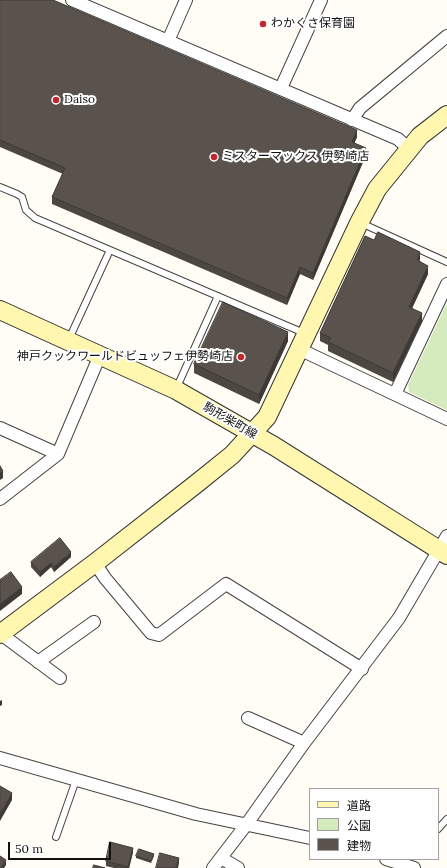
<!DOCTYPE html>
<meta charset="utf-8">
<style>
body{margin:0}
#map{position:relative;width:447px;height:868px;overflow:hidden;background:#fffdf5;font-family:Lora,"Noto Sans JP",serif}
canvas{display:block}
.legend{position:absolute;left:309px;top:788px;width:130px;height:72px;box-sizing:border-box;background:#fff;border:1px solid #a0a0a0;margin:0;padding:5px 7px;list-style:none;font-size:12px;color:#111}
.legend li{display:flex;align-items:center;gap:8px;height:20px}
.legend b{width:20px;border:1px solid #a0a0a0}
.scale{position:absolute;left:8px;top:842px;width:103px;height:18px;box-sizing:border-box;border:2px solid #111;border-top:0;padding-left:5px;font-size:12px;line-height:14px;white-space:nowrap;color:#111;-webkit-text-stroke:3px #fff;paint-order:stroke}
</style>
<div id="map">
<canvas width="447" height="868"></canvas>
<ul class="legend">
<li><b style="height:5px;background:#fff6b0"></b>道路</li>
<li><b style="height:11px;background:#d5ebbd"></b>公園</li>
<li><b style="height:11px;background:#5a524d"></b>建物</li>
</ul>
<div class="scale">50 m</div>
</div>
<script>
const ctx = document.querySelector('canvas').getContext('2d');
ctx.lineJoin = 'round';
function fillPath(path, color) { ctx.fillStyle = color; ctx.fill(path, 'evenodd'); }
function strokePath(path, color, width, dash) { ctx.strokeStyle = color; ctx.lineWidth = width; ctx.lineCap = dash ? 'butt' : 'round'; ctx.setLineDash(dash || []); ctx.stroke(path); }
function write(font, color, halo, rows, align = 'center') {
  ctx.font = font + ' Lora,"Noto Sans JP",serif'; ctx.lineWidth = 4; ctx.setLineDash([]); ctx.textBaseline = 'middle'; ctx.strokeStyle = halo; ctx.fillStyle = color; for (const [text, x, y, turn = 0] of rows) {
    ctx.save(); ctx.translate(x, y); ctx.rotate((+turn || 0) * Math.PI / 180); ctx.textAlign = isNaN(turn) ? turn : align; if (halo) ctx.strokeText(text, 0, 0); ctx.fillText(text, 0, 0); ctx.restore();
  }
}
fillPath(new Path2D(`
 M447,303V410L409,392L408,385Z`), '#d5ebbd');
const lane = new Path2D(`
 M0,187L17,194L22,197L26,210L35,218L304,333
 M361,223L447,262
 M69,339L110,250
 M177,387L218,296
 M438,829L447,819
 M56,837L76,780`);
const street = new Path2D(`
 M72,0L398,139L409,149
 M168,41L186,0
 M281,88L321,0
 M352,120L360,108L447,36
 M299,349L447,419
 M395,394L447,284
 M0,428L58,454
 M0,499L58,454L100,355
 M95,563L105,578L151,633L159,635L226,584L362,669
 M1,634L60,678
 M38,662L94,622
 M248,718L304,743
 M0,758L196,814L310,838
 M221,858L238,868
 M386,859L414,868
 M213,868L246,825L304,743L399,618L447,536`);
const secondary = new Path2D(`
 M0,310L176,390L274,446L447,555
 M0,634L95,563L196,484L232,455L267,417L359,223L377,189L420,136L447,115`);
strokePath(lane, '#444', 8);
strokePath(street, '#444', 14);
strokePath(secondary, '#333', 20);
strokePath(lane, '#fff', 6);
strokePath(street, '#fff', 12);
strokePath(secondary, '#fff6b0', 18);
fillPath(new Path2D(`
 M0,0L357,137L354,143L366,155L313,280L300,274L287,305L52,204V197L63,174L0,147Z
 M420,261L428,274L412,308L422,321L393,382L328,351V345L320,341V333Z
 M288,341L259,404L194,373V364Z
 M71,557L54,572L51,567L40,577L31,567V562Z
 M133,852L129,868H114L106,866V861Z
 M136,856H154L151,863L136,858Z`), '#4d4742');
fillPath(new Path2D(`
 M357,130V137L352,149V142Z
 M366,148V155L313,280V273Z
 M420,252V261L417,260Z
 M428,266V274L409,315V307Z
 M300,267V274L287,305V298Z
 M422,313V321L393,382V373Z
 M288,332V341L259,404V395Z
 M3,471V478L0,480V473Z
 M71,552V557L54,572V567Z
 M51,563V567L40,577V572Z
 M22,587V594L0,611V604Z
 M2,700V705L0,706V701Z
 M12,793V800L0,821V826V814Z
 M133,848V852L129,868H128Z
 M179,858V863L178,868H176Z
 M6,860V865L4,868H1Z`), '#3f3936');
const building = new Path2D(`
 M0,0H53L357,130L352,142L366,148L313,273L300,267L287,298L52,197L65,168L0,140Z
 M378,232L420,252L417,260L428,266L409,307L422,313L393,373L328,342L331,338L320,333L365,236L374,240Z
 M223,302L288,332L259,395L194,364Z
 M0,466L3,471L0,473Z
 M60,538L71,552L54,567L51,563L40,572L31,562Z
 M11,572L22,587L0,604V580Z
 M0,786L12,793L0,814Z
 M110,842L133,848L128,867L106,861Z
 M139,849L154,854L151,861L136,856Z
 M160,853L179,858L176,868H156Z
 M0,856L6,860L1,868H0Z
 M94,865L105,868H93Z`);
fillPath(building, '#5a524d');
strokePath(building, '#3f3936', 1);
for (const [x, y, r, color] of [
 [263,24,4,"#c4262e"],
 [56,100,4,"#c4262e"],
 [214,157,4,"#c4262e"],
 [241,357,4,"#c4262e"]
]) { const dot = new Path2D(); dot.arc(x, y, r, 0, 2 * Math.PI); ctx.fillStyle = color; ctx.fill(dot); strokePath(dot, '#fff', 1.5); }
write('12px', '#111', '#fff', [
 ["わかくさ保育園",271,24],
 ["Daiso",64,100],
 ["ミスターマックス 伊勢崎店",222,157],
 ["神戸クックワールドビュッフェ伊勢崎店",233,357,"right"]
], 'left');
write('12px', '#111', '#fff', [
 ["駒形柴町線",230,421,30]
]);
</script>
